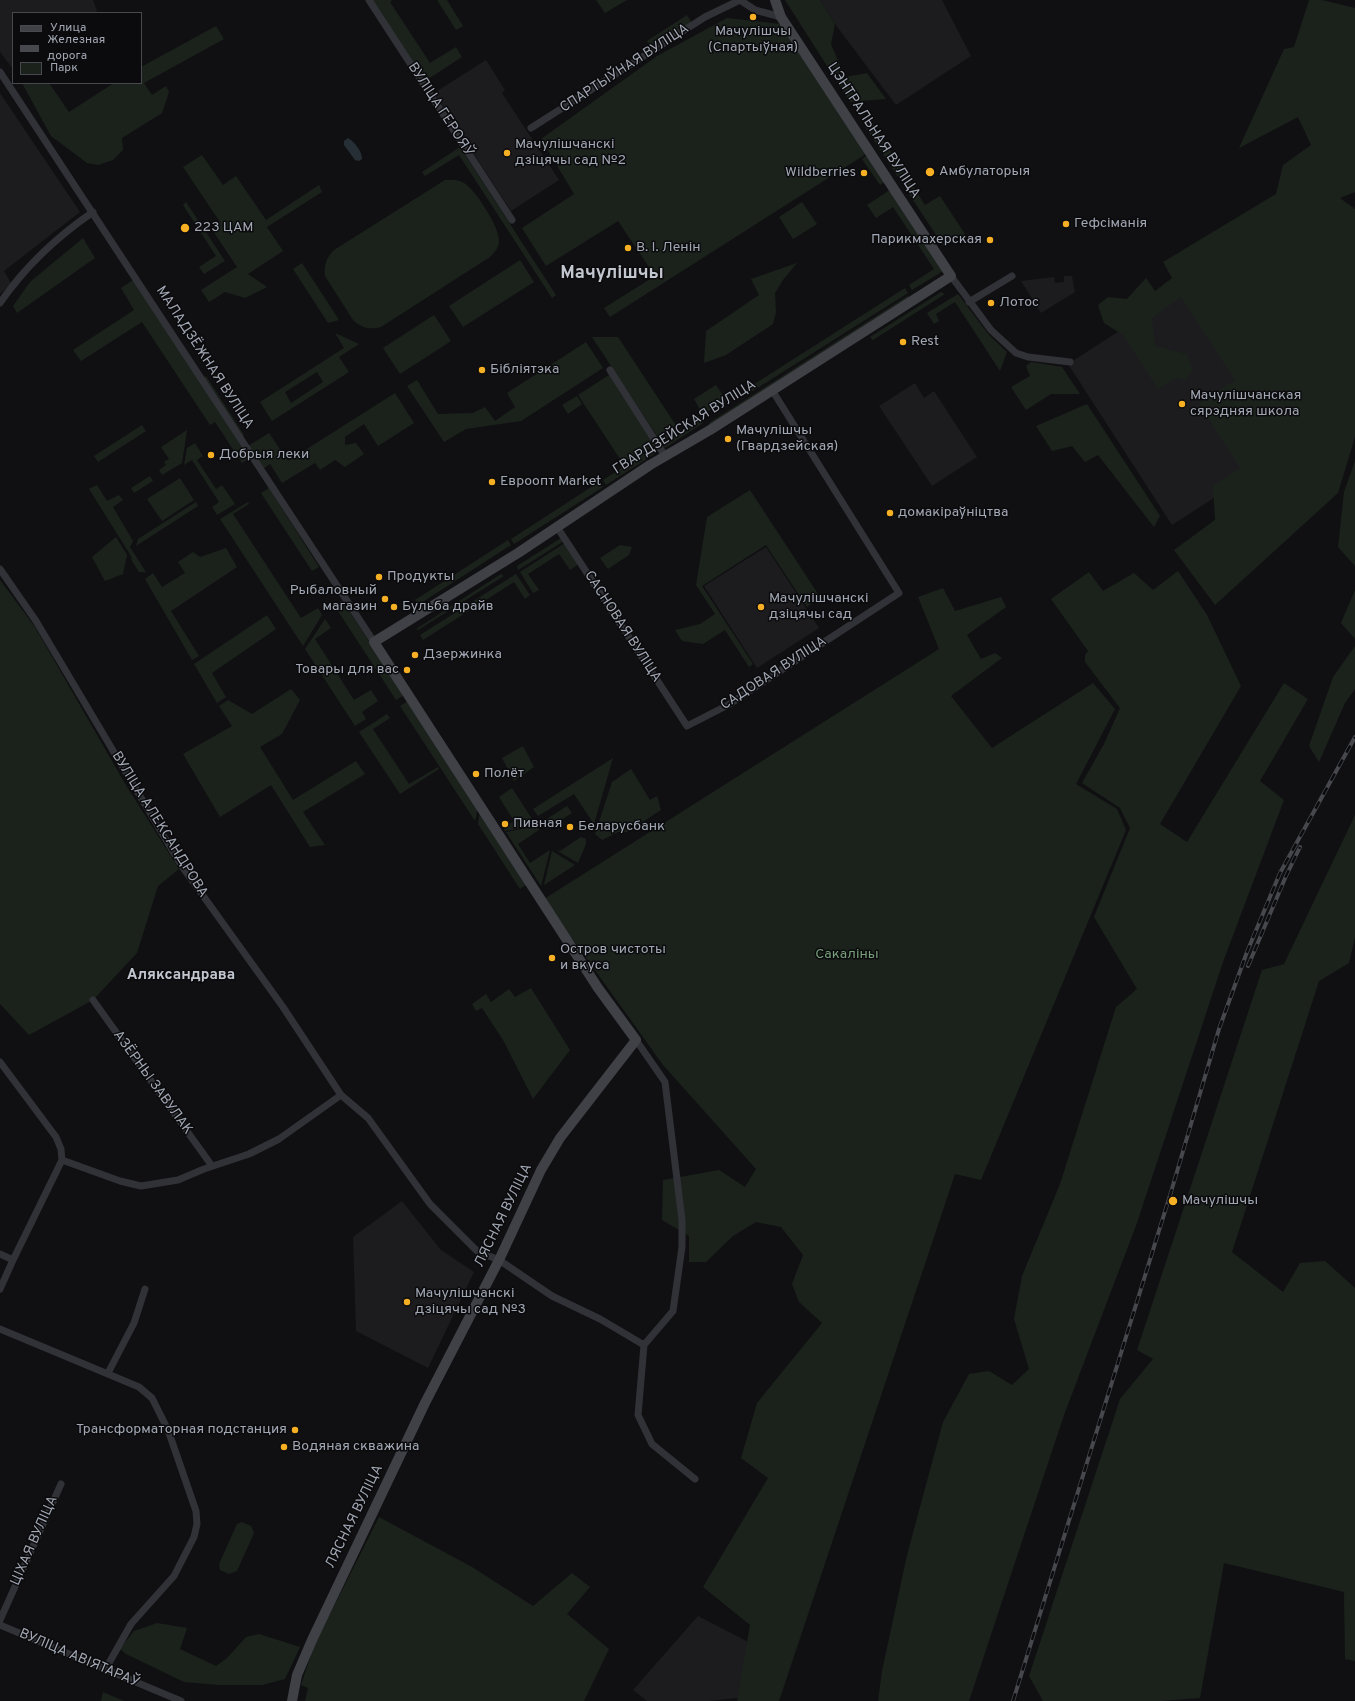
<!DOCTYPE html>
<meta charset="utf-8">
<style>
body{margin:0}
#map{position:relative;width:1355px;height:1701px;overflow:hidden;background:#101012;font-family:Overpass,sans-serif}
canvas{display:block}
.legend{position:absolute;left:12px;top:12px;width:130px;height:72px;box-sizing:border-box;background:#0b0b0d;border:1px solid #47494f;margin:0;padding:5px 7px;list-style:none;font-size:12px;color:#a1a7b3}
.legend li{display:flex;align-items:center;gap:8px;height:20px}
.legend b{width:20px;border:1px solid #47494f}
</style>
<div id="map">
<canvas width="1355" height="1701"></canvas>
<ul class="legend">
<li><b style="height:5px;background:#3f4147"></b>Улица</li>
<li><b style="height:5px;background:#46484e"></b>Железная дорога</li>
<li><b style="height:11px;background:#1b221c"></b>Парк</li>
</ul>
</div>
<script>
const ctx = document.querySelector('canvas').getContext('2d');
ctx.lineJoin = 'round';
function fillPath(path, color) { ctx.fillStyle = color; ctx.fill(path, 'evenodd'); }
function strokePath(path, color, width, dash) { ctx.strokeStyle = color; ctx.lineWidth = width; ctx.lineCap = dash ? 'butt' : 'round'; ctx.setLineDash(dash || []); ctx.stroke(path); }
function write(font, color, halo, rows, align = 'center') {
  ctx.font = font + ' Overpass,sans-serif'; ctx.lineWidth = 3; ctx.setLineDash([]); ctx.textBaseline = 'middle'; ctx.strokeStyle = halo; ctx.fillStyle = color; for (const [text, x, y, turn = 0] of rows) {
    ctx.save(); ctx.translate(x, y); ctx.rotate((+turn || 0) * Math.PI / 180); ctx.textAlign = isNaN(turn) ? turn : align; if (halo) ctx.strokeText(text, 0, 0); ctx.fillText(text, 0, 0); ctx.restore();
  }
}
fillPath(new Path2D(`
 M0,0H93L97,11L95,13H13V69L0,52Z
 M820,0H942L971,56L896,105L835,24Z
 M486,60L505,90L502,93L559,180L511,211L434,93Z
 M0,93L80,212L4,271L11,283L0,294Z
 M1064,276H1072L1075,292L1041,313L1021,281L1054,277L1055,283L1064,282Z
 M1192,284L1296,445L1172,525L1068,364Z
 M915,383L924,398L934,391L977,457L932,486L879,406Z
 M766,547L819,628L757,668L704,586Z
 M402,1201L441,1250L474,1272L428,1368L356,1331L353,1237Z
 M698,1616L764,1650L746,1697L709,1701H647L633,1690Z`), '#1c1c1f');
fillPath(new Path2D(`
 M372,0H392L390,2L430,63L456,47L462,57L425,81Z
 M437,0H447L463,26L456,30Z
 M596,0H627L605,13Z
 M785,0H820L835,24L831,44L845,77L867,73L886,99L850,102Z
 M1309,0H1322L1355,8V192L1340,198L1355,209V437L1338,493L1215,605L1174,550L1215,520L1213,486L1240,468L1199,403L1235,380L1181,297L1152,318L1155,346L1187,354L1193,371L1184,380L1177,378L1158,389L1123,335L1104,323L1098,305L1108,297L1127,299L1146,278L1155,291L1172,278L1163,262L1276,194L1283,165L1311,145L1298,117L1239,148L1284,49L1294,47Z
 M687,15L692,23L652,49L647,41Z
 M727,18L781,24L866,154L610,317L604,308L655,276L618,221L546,266L522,228L574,194L541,139L657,56Z
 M216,26L224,39L144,83L152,95L166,86L169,92L162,113L122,138L123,150L113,160L98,165L87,163L51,136L22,83H49L69,112L114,83H141V67Z
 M872,122L925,205L940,196L965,234L944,247L865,127Z
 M460,147L556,295L552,298L459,155L425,176L422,172Z
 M202,155L223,185L236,176L266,220L319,185L322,192L267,227L283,251L248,274L267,287L245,298L225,292L209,302L201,290L237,267L211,228L220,222L183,167Z
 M867,155L885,182L880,185L862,159Z
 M445,180C452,180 458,179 464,183C475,189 500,228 499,241C499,247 495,252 490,257L381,327C370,330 361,328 353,320L325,276C324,265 326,258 334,250Z
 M890,190L943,271L912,290L909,285L934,269L893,207L876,218L867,205Z
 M186,202L225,261L204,274L199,267L216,256L183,205Z
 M802,202L817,224L793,239L779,217Z
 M83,238L95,258L17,313L13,306L30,282Z
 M520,260L534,282L463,327L449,306Z
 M302,263L339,320L328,323L293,269Z
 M797,263L783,280L775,293L776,312L773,324L726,355L704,363L706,331L759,295L751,279Z
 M133,280L250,458L242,463L215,422L210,425L142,322L81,361L73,350L134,310L121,288Z
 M905,288L908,293L748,394L745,390Z
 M941,292L945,294L873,340L870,337Z
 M958,294L989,335L1007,352L1000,371L955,302L936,314L939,321L934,324L927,313Z
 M909,295L908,300L711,426L709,423Z
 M434,315L451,341L400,374L383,348Z
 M335,333L359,344L339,357L349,372L272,421L260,402L344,348ZM317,372L323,382L291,403L285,392Z
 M592,337H618L679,430L661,442Z
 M586,342L603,368L521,421L466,429L444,442L407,386L417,380L438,414L473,413L485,407L495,421L515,407L507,393Z
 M1031,362L1062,367L1080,394H1051L1026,410L1011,387L1030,376L1026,366Z
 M609,375L655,445L624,465L578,395Z
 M206,376L244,435L242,437L203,378Z
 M716,385L726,400L703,415L694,399Z
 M395,393L414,423L378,446L364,424L345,437V445L356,443L364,454L345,467L335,460L320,470L315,463L282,483L270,464L263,469L248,446L269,433L288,461Z
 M577,396L582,404L568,414L562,405Z
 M1087,404L1160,516L1154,527L1098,455L1085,462L1072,446L1052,451L1036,426Z
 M700,418L703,423L665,448L661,443Z
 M142,425L146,431L98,462L94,456Z
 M187,430L182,463L162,475L159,470L166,465L164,462L169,459L161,447Z
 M195,443L203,456L197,460L216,489L222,485L235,504L217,515L212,507L219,502L192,460L184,465L187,448Z
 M656,446L659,451L606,485L603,480Z
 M1355,461V566L1338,547L1344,492Z
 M150,476L153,481L134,493L131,488Z
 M180,478L194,500L162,521L147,499Z
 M599,482L603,487L514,544L511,539Z
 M97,485L107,501L119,495L123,500L113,507L133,541L130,547L146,572H139L132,561L131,556L89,489Z
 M269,488L319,567L312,571L261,493Z
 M750,490L820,597L807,607L766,545L702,586L753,664L749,667L725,630L703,644L682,641L675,630L700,624L715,614L696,585L707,517Z
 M196,502L198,506L136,546L138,539Z
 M248,502L249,504L233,514L301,618L318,608L322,615L303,646L220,519Z
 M116,537L127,555L123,574L105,581L92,557Z
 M561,538L564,541L518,570L517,566Z
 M508,540L511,545L418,605L415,600Z
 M565,543L579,564L570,570L559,554L528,574L539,590L533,593L520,572Z
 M620,545L632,547L629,555L608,569L600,558Z
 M226,548L237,567L171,611L199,656L192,660L145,579L153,573L162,587L185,573L178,562L193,552L200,557Z
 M1178,571L1207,615L1241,686L1160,824L1187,842L1284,683L1308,699L1260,781L1284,800L1223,962L1137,1223L1064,1415L969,1701H878L882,1671L907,1555L943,1422L969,1374L989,1371L1012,1385L1029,1369L1014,1319L1022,1276L1060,1184L1116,1007L1137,989L1094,917L1130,828L1120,808L1082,783L1104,744L1120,708L1085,662V655L1088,651L1051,599L1089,572L1103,591L1134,573L1153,590Z
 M501,574L504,576L418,630L416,629Z
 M516,574L530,595L525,599L514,582L423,640L420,635Z
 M0,580L35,627L124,782L179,869L158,886L137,953L93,1000L29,1035L0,1004Z
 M943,588L955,611L1001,597L1006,607L967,635L981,659L995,653L1002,658L951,696L992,748L1093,683L1115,709L1076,784L1117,809L1126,830L981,1180L955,1174L779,1701H737L750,1625L703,1587L768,1478L741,1458L757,1403L822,1323L799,1302L792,1284L803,1255L781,1227L756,1222L733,1236L706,1262H689V1236L662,1220L663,1180L719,1170L745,1187L756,1169L663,1065L544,899L939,649L918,597Z
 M1355,590V639L1341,623Z
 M342,600L404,695L396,700L334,605Z
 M267,615L276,629L212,673L226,697L217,703L194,664Z
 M325,619L331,628L315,639L354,700L371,690L378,701L362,712L366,719L355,726L305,649Z
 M1355,646V689L1345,703L1319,762L1309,746L1333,677Z
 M291,689L300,700L282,734L260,747L293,800L356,761L365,774L303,812L325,845L310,847L271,785L220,817L183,754L232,726L219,706L228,700L252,714Z
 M408,701L478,808L475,821L400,706Z
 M387,714L390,718L373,729L409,784L438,767L439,769L400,794L359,732Z
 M523,746L534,767L514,781L502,758Z
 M613,758L594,824L574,794L538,816L533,809Z
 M631,769L650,800L657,796L661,810L627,832H618L602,840L595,834L612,782Z
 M512,788L536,825L505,831L504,828L514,821L499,797Z
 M567,806L572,813L547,829L542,822Z
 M480,811L527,884L520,889L478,824Z
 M1355,815V937L1349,963L1319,981L1232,1252L1283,1292L1300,1263L1325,1261L1355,1288V1661L1345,1659L1344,1592L1224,1563L1200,1698L1161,1701H1043L1029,1676L1120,1399L1153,1359L1137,1350L1262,970L1284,964Z
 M537,826L539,830L518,844L530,863L550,850L541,886L506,832Z
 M581,837L586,839V844L578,863L556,850L560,851Z
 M552,851L575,865L544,885Z
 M531,988L570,1050L533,1099L503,1040L482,1008L476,1011L472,1004L486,994L491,1002L509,989L515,997Z
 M379,1517L472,1567L533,1606L572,1573L590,1587L567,1614L609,1649L584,1701H305L308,1688L301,1685L314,1646Z
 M242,1522L251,1526L254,1533L237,1571L229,1574L220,1570L219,1564L237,1524Z
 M157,1623L187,1628L180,1649L216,1666L227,1658L246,1637L259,1634L300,1647L285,1679L262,1685H219L184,1682L126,1654L120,1649L134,1631Z
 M103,1692L124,1701H101Z`), '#1b221c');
fillPath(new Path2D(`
 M348,138C355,142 362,152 362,159L359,161L355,160L344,145V141Z`), '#272f36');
strokePath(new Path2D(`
 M369,0L512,220
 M740,0L755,10L781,17
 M0,72L374,642
 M531,128L705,17L740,0
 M951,276L991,330L1016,353L1028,357L1070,362
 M969,302L1012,276
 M0,303C24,268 58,236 93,212
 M610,370L665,456
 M557,527L687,726L728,705L899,593L772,390
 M0,569L36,621L181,865L283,1007L341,1095L368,1118L430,1204L477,1251L499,1260L552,1296L600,1319L644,1345
 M93,1000L212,1166
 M636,1040L665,1082L682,1220V1247L673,1311L644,1345L638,1415L652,1444L695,1479
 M0,1062L56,1137L61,1149L62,1160
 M62,1160L120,1181L141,1186L178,1180L204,1169L249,1154L279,1139L341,1095
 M0,1254L13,1260
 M0,1289L13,1260L62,1160
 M0,1329L139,1387L152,1398L168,1430L196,1511L197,1524L194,1537L174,1576L131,1624L105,1670
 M108,1373L134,1323L145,1289
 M0,1620L61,1484
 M0,1625L181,1701`), '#313237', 7);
strokePath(new Path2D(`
 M292,1701L297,1675L312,1640L425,1403L499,1260L541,1170L560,1138L636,1040L598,988L374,642L518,553L650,465L710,430L951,276L781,17L775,0`), '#3f4147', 10);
const rail = new Path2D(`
 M1248,966L1286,876L1300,847
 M1013,1701L1171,1192L1219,1029L1247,952L1280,873L1355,737`);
strokePath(rail, '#46484e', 4);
strokePath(rail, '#0b0b0d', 2.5, [8]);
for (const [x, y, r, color] of [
 [753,17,4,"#f7b023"],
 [507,153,4,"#f7b023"],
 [930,172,5,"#f7b023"],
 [864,173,4,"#f7b023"],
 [1066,224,4,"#f7b023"],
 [185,228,5,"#f7b023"],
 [990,240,4,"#f7b023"],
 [628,248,4,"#f7b023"],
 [991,303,4,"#f7b023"],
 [903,342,4,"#f7b023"],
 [482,370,4,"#f7b023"],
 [1182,404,4,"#f7b023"],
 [728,439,4,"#f7b023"],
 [211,455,4,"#f7b023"],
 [492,482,4,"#f7b023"],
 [890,513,4,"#f7b023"],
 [379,577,4,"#f7b023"],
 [385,599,4,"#f7b023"],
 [394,607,4,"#f7b023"],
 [761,607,4,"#f7b023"],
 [415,655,4,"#f7b023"],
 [407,670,4,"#f7b023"],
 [476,774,4,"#f7b023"],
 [505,824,4,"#f7b023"],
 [570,827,4,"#f7b023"],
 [552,958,4,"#f7b023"],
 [1173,1201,5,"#f7b023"],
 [407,1302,4,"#f7b023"],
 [295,1430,4,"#f7b023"],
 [284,1447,4,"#f7b023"]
]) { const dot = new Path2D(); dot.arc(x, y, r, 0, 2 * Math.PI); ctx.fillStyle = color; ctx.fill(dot); strokePath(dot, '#0b0b0d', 1.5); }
write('14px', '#a1a7b3', '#0b0b0d', [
 ["Мачулішчы",753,32,"center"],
 ["(Спартыўная)",753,48,"center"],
 ["Мачулішчанскі",515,145],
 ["дзіцячы сад №2",515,161],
 ["Амбулаторыя",939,172],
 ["Wildberries",856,173,"right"],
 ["Гефсіманія",1074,224],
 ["223 ЦAM",194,228],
 ["Парикмахерская",982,240,"right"],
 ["В. І. Ленін",636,248],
 ["Лотос",999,303],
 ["Rest",911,342],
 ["Бібліятэка",490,370],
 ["Мачулішчанская",1190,396],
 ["сярэдняя школа",1190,412],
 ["Мачулішчы",736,431],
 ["(Гвардзейская)",736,447],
 ["Добрыя леки",219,455],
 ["Евроопт Market",500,482],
 ["домакіраўніцтва",898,513],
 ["Продукты",387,577],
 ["Рыбаловный",377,591,"right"],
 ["магазин",377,607,"right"],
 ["Мачулішчанскі",769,599],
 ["дзіцячы сад",769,615],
 ["Бульба драйв",402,607],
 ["Дзержинка",423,655],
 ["Товары для вас",399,670,"right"],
 ["Полёт",484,774],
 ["Пивная",513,824],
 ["Беларусбанк",578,827],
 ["Остров чистоты",560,950],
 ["и вкуса",560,966],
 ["Мачулішчы",1182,1201],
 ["Мачулішчанскі",415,1294],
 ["дзіцячы сад №3",415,1310],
 ["Трансформаторная подстанция",287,1430,"right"],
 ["Водяная скважина",292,1447]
], 'left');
write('14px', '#a1a7b3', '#0b0b0d', [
 ["СПАРТЫЎНАЯ ВУЛІЦА",625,69,-33],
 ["ВУЛІЦА ГЕРОЯЎ",440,110,57],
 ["ЦЭНТРАЛЬНАЯ ВУЛІЦА",873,131,57],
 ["МАЛАДЗЁЖНАЯ ВУЛІЦА",204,358,57],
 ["ГВАРДЗЕЙСКАЯ ВУЛІЦА",685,428,-32],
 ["САСНОВАЯ ВУЛІЦА",622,627,57],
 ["САДОВАЯ ВУЛІЦА",774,674,-33],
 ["ВУЛІЦА АЛЕКСАНДРОВА",159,825,58],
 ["АЗЁРНЫ ЗАВУЛАК",152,1083,54],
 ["ЛЯСНАЯ ВУЛІЦА",504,1216,-64],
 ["ЛЯСНАЯ ВУЛІЦА",355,1517,-64],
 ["ЦІХАЯ ВУЛІЦА",35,1541,-66],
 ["ВУЛІЦА АВІЯТАРАЎ",79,1659,23]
]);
write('14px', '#779f7a', '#0b0b0d', [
 ["Сакаліны",847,955]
]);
write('bold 15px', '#c2c6cf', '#0b0b0d', [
 ["Аляксандрава",181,976]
]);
write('bold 18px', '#c2c6cf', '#0b0b0d', [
 ["Мачулішчы",612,274]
]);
</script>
